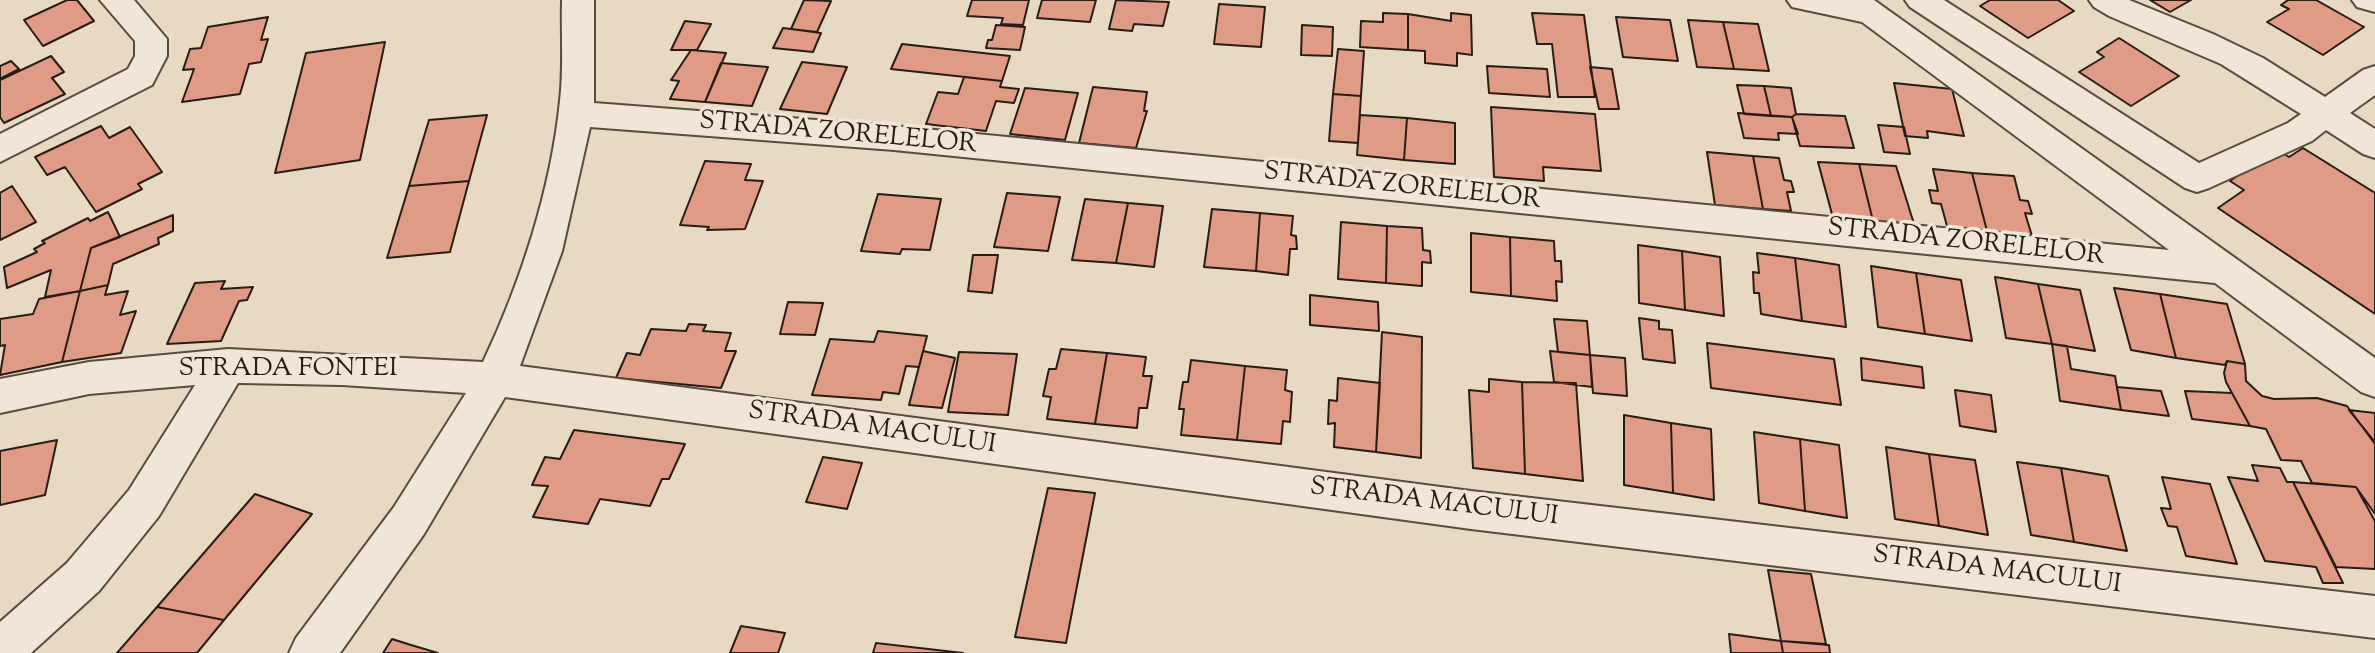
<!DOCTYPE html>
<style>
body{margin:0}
canvas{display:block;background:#e8d9c2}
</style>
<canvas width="2375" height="653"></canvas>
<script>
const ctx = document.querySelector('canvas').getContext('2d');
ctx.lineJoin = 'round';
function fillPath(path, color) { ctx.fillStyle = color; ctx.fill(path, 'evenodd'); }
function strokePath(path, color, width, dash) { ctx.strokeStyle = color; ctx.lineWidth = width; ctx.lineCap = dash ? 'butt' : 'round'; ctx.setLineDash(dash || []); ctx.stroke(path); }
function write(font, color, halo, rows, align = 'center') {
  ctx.font = font + ' "Sorts Mill Goudy",serif'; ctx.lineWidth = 7; ctx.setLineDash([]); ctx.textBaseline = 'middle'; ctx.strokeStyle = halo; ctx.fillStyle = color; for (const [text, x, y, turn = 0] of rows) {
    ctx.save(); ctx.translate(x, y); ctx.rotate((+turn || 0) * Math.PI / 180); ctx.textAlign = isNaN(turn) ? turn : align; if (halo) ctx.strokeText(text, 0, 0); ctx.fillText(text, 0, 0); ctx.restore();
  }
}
const building = new Path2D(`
 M67,0H77L94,21L43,46L24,20Z
 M804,0L831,1L817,32L791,29Z
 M972,0H1029L1023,25L1001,24L1003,18L967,16Z
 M1042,0H1096L1090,22L1037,18Z
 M1116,0L1169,2L1163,26L1134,24L1132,31L1109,29Z
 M1990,0H2058L2074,11L2028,38L1980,6Z
 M2150,0H2191L2170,12Z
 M2288,0H2316L2364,27L2323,55L2267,22L2289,9L2281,5Z
 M1219,4L1265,7L1261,47L1214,44Z
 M1383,13L1408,14V50L1360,47L1361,21L1383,22Z
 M1451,13L1471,15L1472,55L1457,53V66L1425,63V51L1408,50V14L1451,21Z
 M1532,13L1584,15L1595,97H1558L1552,44H1537Z
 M268,17L261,40L268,39L261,62L249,64L240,94L182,102L194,69L183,70L190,49L201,48L208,27Z
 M1616,17L1670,20L1678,61L1623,57Z
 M1688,20L1723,22L1734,69L1697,67Z
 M685,21L711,24L697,50H671Z
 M1723,22L1758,24L1769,71L1734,69Z
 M996,25L1025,27L1020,50L986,48L988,40H992Z
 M1302,25L1333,27L1332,56L1301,55Z
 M783,28L791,29L821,33L813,52L773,48Z
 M2119,38L2179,76L2131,106L2079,72L2104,57L2097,52Z
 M385,42L360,160L275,173L306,53Z
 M902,44L1010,56L1002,81L891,69Z
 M1338,49L1364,51L1361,96L1333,94Z
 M691,50L726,53L705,102L670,99L679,81L671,80Z
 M51,56L64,72L52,78L65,94L4,123L0,117V80Z
 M11,61L19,69L0,79V66Z
 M802,62L847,67L827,114L780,109Z
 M721,63L768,67L752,106L705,102Z
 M1487,66L1547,69L1550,97L1489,93Z
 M1590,67L1612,69L1619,109H1599Z
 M964,77L1002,81L1000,87L1019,89L1014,103L996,101L986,131L926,124L938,92L958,94Z
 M1894,83L1952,89L1964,136L1927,131L1928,138L1905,136Z
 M1737,85L1764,86L1771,116L1744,114Z
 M1764,86L1791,88L1796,114L1792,117L1771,116Z
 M1093,87L1147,92L1144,111H1147L1136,148L1079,143Z
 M1025,88L1078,93L1065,140L1010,134Z
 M1333,94L1361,96L1358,143L1329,141Z
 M1491,107L1595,114L1601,171L1543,167L1544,181L1494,177Z
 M1738,113L1792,117L1798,134L1778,133L1779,140L1744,138Z
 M1796,114L1845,116L1854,148L1800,146L1792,117Z
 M487,115L469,181L409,186L429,120Z
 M1360,115L1407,118L1404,160L1357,155Z
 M1407,118L1455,123V164L1404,160Z
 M1878,125L1904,127L1910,154L1884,152Z
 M101,126L109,138L130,127L162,172L138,184L142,189L96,212L65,167L47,175L35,157Z
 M2303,148L2375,193V314L2218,208L2244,190L2230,181L2276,149L2289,157Z
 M1707,152L1753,156L1763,209L1715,205Z
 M1753,156L1779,158L1784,180L1791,181L1794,192H1787L1791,211L1763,209Z
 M705,161L751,164L745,180L763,181L745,229L707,230L709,227L680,225Z
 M1818,162L1859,164L1873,221L1833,218Z
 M1859,164L1896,166L1914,224L1873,221Z
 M1933,169L1972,173L1987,231L1947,226L1941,204L1932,203L1929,190L1938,191Z
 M1972,173L2014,176L2020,200L2028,201L2032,214L2025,213L2032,236L1987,231Z
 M469,181L450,252L387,258L409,186Z
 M12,186L36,222L0,240V193Z
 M1007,193L1060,197L1048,251L994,247Z
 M878,194L941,199L930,250L902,249L900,254L861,251Z
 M1085,199L1128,203L1116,263L1072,260Z
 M1128,203L1163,206L1154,267L1116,263Z
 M1212,209L1260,213L1256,271L1204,267Z
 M108,212L120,237L91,248L80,291L45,297L51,270L7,288L4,267L37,252L34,249L45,243L42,241L88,218L90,221Z
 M1260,213L1293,216L1291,235L1296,236L1297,249H1290L1288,275L1256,271Z
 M173,215V231L158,238L159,244L113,264L108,285L80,291L91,248Z
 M1341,222L1387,226L1386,283L1338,279Z
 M1387,226L1422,228L1423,250L1430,251L1431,263L1422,262V286L1386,283Z
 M1471,233L1510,237L1511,296L1471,292Z
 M1510,237L1554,241L1555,261H1561L1562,282L1556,281L1557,301L1511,296Z
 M1638,245L1682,251L1685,310L1639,303Z
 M1682,251L1720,257L1724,316L1685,310Z
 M1757,253L1795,258L1802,321L1761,314L1759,293H1754L1753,272L1759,273Z
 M973,255H998L992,293L968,291Z
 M1795,258L1839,265L1846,327L1802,321Z
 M1871,266L1916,273L1925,334L1878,327Z
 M1916,273L1961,280L1972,341L1925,334Z
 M1995,277L2038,284L2052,344L2006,338Z
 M225,281L221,289L253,287L247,300L239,301L221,341L167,344L195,283Z
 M2038,284L2080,290L2095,351L2052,344Z
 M108,285L105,295L128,291L120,315L136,311L121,353L62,362L80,291Z
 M2114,288L2160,294L2176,358L2131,350Z
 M80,291L62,362L0,375L5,345L0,346V319L33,314L39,299Z
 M2160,294L2227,304L2245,364L2227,361L2225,365L2176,358Z
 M1310,295L1378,302L1379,331L1310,325Z
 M788,302L823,303L815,335L780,334Z
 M1639,318L1659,321V329L1672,330L1675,363L1643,359Z
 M1554,319L1587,321L1590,355L1558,352Z
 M689,324L706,325L703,331L731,333L725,351H736L721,388L616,378L627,353L640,355L651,329L686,331Z
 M878,331L927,336L919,367L906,366L899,394L883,392L881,400L812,395L830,339L874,342Z
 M1382,332L1422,337L1421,458L1376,452Z
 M1707,343L1834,359L1841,405L1711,388Z
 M2052,344L2067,346L2071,369L2115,376L2121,410L2060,401Z
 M1061,349L1107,353L1095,424L1047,419L1051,397L1043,396L1049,369H1056Z
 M923,351L955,358L942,408L909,405Z
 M1550,351L1590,355L1592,387L1554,382Z
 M959,352L1017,354L1008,415L948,412Z
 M1107,353L1146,357L1143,376H1152L1147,408H1139L1137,428L1095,424Z
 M1590,355L1625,358L1627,396L1593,393Z
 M1861,358L1922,367L1924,388L1862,380Z
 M1191,360L1245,366L1237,440L1181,435L1184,409H1179L1183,382H1188Z
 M2227,361L2245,364L2246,381L2262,396L2274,399L2317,398L2347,406L2375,444V514L2356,487L2312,483L2301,461L2281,460L2266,429L2250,426L2226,382L2224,373Z
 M1245,366L1287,370L1285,390L1292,392L1290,422L1283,421L1281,444L1237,440Z
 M1338,378L1380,383L1376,452L1334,447L1335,423L1328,424L1329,400L1337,401Z
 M1489,379L1522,382L1525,474L1473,468L1469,390L1489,392Z
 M1522,382L1576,383L1583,481L1525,474Z
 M2117,387L2161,391L2169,416L2121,410Z
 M1955,390L1991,395L1996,432L1960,426Z
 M2185,391L2232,393L2250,426L2192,419Z
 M2349,410L2375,413V444L2374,441Z
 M1624,415L1671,423L1673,493L1624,485Z
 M1671,423L1711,429L1714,500L1673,493Z
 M574,430L685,444L669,479H662L650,506L600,499L588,524L533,517L548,486L532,485L545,457L560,459Z
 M1754,432L1800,439L1805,511L1759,503Z
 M1800,439L1839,445L1847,518L1805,511Z
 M57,440L45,495L0,505V451Z
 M1886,447L1929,454L1939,526L1895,519Z
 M1929,454L1975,460L1988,535L1939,526Z
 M823,457L862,463L847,509L806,502Z
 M2017,462L2061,468L2074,542L2031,535Z
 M2252,465L2280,468L2287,482H2293L2343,583H2323L2316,567L2265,561L2228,477L2258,481Z
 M2061,468L2108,476L2127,551L2074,542Z
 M2162,477L2210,484L2237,564L2186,556L2177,527L2168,526L2161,508L2171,509Z
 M2293,482L2356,487L2375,521V569L2336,567Z
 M1048,488L1095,493L1066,643L1015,637Z
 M255,494L312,514L224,620L157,607Z
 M1768,570L1811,574L1826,644L1781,641Z
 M157,607L224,620L197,653H117Z
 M741,626L785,633L778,653H730Z
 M1729,634L1781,641L1783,653H1731Z
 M392,639L411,645L438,653H383Z
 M1781,641L1829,645L1830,653H1783Z
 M876,643L963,653H873Z`);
fillPath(building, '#e09b87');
strokePath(building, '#281c15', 2);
const minor = new Path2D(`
 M100,0H134L167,39V56L152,85L0,162V134L128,69L135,56V41Z
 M562,0H594V103L894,126L2169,250L1862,22L1792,7L1787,0H1874L2375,358V397L2361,392L2215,283L894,150L590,127L562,251L520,366L1471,491L2375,596V638L1471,529L505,397L424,534L340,653H289L296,638L394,507L466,393L342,385L241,383H238L159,516L99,591L31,653H0V622L67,563L129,490L195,385L89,394L0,413V379L89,362L228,349L483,362C521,282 551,189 560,101C564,68 561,34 562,0Z
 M1905,0H1944L2199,163L2288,123L2301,114L2221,64L2109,16L2094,7L2089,0H2129L2213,34L2263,58L2325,97L2363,70L2375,66V95L2350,113L2375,129V158L2363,154L2326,130L2312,141L2209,188L2197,192L2185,188L1910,7Z
 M2352,0H2375V12L2357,7Z`);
strokePath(minor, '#584b40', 4);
fillPath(minor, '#f0e6d7');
write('26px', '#281c15', '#f0e6d7', [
 ["STRADA ZORELELOR",838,135,5],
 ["STRADA ZORELELOR",1402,188,6],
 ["STRADA ZORELELOR",1966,244,6],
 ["STRADA FONTEI",288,371],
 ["STRADA MACULUI",872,430,8],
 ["STRADA MACULUI",1434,504,7],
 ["STRADA MACULUI",1997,572,7]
]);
</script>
